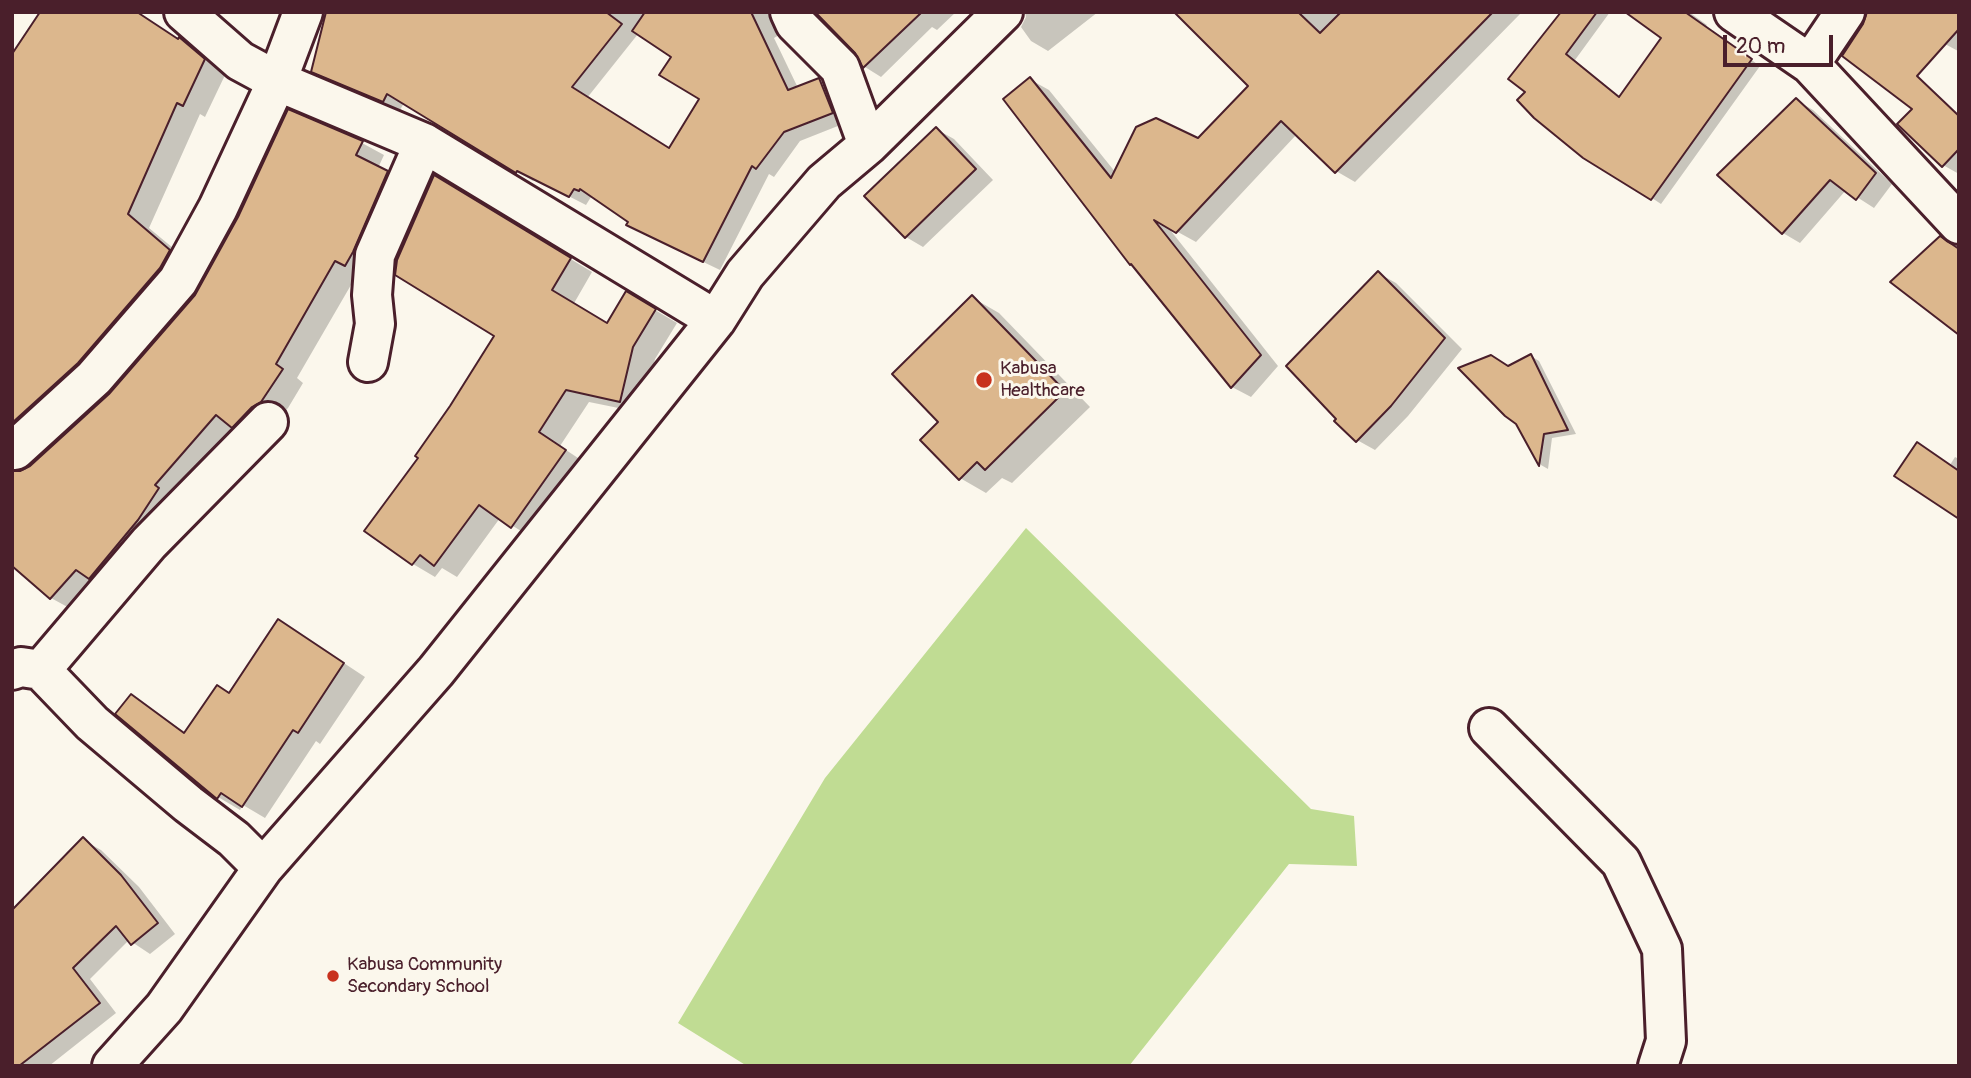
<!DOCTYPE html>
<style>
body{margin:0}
#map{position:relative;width:1971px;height:1078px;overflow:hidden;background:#fbf7ec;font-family:Pangolin,sans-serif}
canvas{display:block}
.frame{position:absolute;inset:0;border:14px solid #4a1f2b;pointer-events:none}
.scale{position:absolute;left:1723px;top:35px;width:110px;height:32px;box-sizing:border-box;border:4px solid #4a1f2b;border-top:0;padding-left:9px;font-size:21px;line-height:24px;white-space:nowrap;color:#4a1f2b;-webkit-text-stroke:5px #fbf7ec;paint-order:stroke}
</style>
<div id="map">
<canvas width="1971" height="1078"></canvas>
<div class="frame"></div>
<div class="scale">20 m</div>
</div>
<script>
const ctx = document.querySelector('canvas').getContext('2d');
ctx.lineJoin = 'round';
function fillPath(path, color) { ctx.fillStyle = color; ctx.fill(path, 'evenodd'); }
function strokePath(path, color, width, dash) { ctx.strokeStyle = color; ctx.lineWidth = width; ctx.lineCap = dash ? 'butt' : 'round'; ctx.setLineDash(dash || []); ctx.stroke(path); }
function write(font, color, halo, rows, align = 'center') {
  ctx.font = font + ' Pangolin,sans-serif'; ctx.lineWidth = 6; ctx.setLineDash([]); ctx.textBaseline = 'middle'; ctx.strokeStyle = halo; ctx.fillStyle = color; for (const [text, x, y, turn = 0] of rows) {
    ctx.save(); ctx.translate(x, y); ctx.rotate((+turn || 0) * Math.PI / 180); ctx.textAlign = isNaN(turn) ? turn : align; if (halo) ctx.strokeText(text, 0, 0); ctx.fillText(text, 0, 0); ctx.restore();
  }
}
fillPath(new Path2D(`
 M1026,528L1311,809L1354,816L1357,866L1289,864L1129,1066H747L678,1023L825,778Z`), '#c0dc93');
fillPath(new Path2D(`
 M328,12H787L786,31L774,38L798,88L818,79L835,89L848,122L800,141L774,177L769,174L720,270L645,234L591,197L586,205L535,179L533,181L404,103L400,110L330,80L313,71ZM638,34L673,56L702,99L670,150L587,98Z
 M818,12H956L937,30L932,27L881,77L865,67L857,52Z
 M1025,12H1098L1048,51L1031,41L1021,27L1026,17Z
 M1177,12H1522L1355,182L1336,171L1297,134L1196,242L1167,226L1278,366L1251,397L1232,387L1136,266L1031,80L1049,90L1116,173L1198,140L1250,86Z
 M1563,12H1610L1575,60L1621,98L1664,38L1628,12H1689L1707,25L1705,27L1760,66L1661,204L1652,198L1527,92Z
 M1959,12V51H1958L1945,44Z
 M180,39L201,51L226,73L205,117L200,114L149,228L191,263L15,457L17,473L31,468L110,395L196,296L239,218L289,112L362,143L384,155L378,168L409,185L297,378L303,383L288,408L73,610L51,598L12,564V57Z
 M1796,100L1813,110L1892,184L1874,208L1846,190L1800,243L1783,233L1720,175Z
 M1959,117V174L1943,165Z
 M936,129L954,139L993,180L923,247L906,237Z
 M457,190L592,272L573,305L608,325L626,293L677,323L655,359L643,413L589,402L560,446L587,464L534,539L500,518L457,577L442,568L435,577L413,564L420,457L496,335Z
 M1378,273L1396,283L1462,349L1408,416L1375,450L1357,440Z
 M973,298L999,313L1090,407L1012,483L1002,478L986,493L960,478L941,422Z
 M1531,356L1539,361L1576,434L1552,438L1548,469L1541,465L1518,422Z
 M1955,457L1959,459V517L1950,465Z
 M300,634L365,677L320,744L316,741L265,818L243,805L240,810L218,797L118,714L131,696L186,733Z
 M83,840L101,850L139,887L175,934L150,954L129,940L90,979L116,1013L49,1066H12Z`), '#0003');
const building = new Path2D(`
 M40,12H137L178,39L179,37L205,59L183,106L177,103L128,214L170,250L160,268L78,363L12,423V54Z
 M326,12H606L622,24L572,87L669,148L699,99L659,75L671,57L632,31L645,12H751L788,90L819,78L833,113L784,132L756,169L752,166L703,262L626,225L628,222L580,189L579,191L574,189L569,197L517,171L516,173L387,94L383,102L311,72Z
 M815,12H922L863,68L855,53Z
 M1174,12H1298L1320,33L1341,12H1493L1335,173L1281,121L1176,233L1154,220L1261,355L1231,388L1131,264L1130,265L1003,99L1030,77L1111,178L1136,127L1156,118L1198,138L1248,86Z
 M1561,12H1597L1566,54L1619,97L1661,38L1625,12H1685L1752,59L1651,200L1583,158L1534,118L1517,100L1525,92L1508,79Z
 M1867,12H1959V29L1917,76L1959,116V149L1942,167L1897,124L1912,109L1842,56L1863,24Z
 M1796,98L1876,173L1856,200L1830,180L1782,234L1717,175Z
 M288,109L363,141L356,155L388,171L353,252L345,266L335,261L276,364L283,369L261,402L252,407L232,428L216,415L155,485L159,488L138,520L89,579L76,570L50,599L12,566V471H20L30,466L109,394L195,295L238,217Z
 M936,127L976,169L905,238L864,196Z
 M434,175L571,258L552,290L607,323L626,291L656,309L633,347L620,402L566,390L539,432L566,450L511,528L479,505L434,566L420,555L412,565L364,531L418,458L415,456L450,406L494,336L395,275L397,260Z
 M1940,236L1959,249V335L1890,282Z
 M1378,271L1445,338L1391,406L1356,442L1334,421L1336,419L1286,366Z
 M972,295L1065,391L985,470L977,462L959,480L920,440L938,422L892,374Z
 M1531,354L1568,430L1544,434L1539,466L1516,424L1505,416L1458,368L1491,355L1508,366Z
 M1917,442L1959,471V519L1894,476Z
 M278,619L344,663L298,733L293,730L242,807L221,793L217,799L115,714L131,694L184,733L217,685L229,693Z
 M83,837L121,875L158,923L131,945L116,926L73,968L100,1003L19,1066H12V910Z`);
fillPath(building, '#dcb78d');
strokePath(building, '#4a1f2b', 2);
const street = new Path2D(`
 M184,12L240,61L277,81L424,143L716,320
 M790,12L795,23L840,68L868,145
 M1734,12L1810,64L1959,224
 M1810,64L1845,12
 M368,362L375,324L372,295L375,255L424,143
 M15,450L94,378L178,281L218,208L277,81L303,12
 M12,670L21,667L41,670L92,723L188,804L234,839L263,868
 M41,670L149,543L268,422
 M1489,728L1621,862L1662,949L1666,1041L1658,1066
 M112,1066L164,1008L263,868L436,671L716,320L745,274L824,182L868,145L1003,12`);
strokePath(street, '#4a1f2b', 44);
strokePath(street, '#fbf7ec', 38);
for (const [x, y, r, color] of [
 [984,380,9,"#c8321e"],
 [333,976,7,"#c8321e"]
]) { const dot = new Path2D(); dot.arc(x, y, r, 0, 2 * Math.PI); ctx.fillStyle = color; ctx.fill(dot); strokePath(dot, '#fbf7ec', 2.5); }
write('19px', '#4a1f2b', '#fbf7ec', [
 ["Kabusa",1000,369],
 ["Healthcare",1000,391],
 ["Kabusa Community",347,965],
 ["Secondary School",347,987]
], 'left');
</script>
